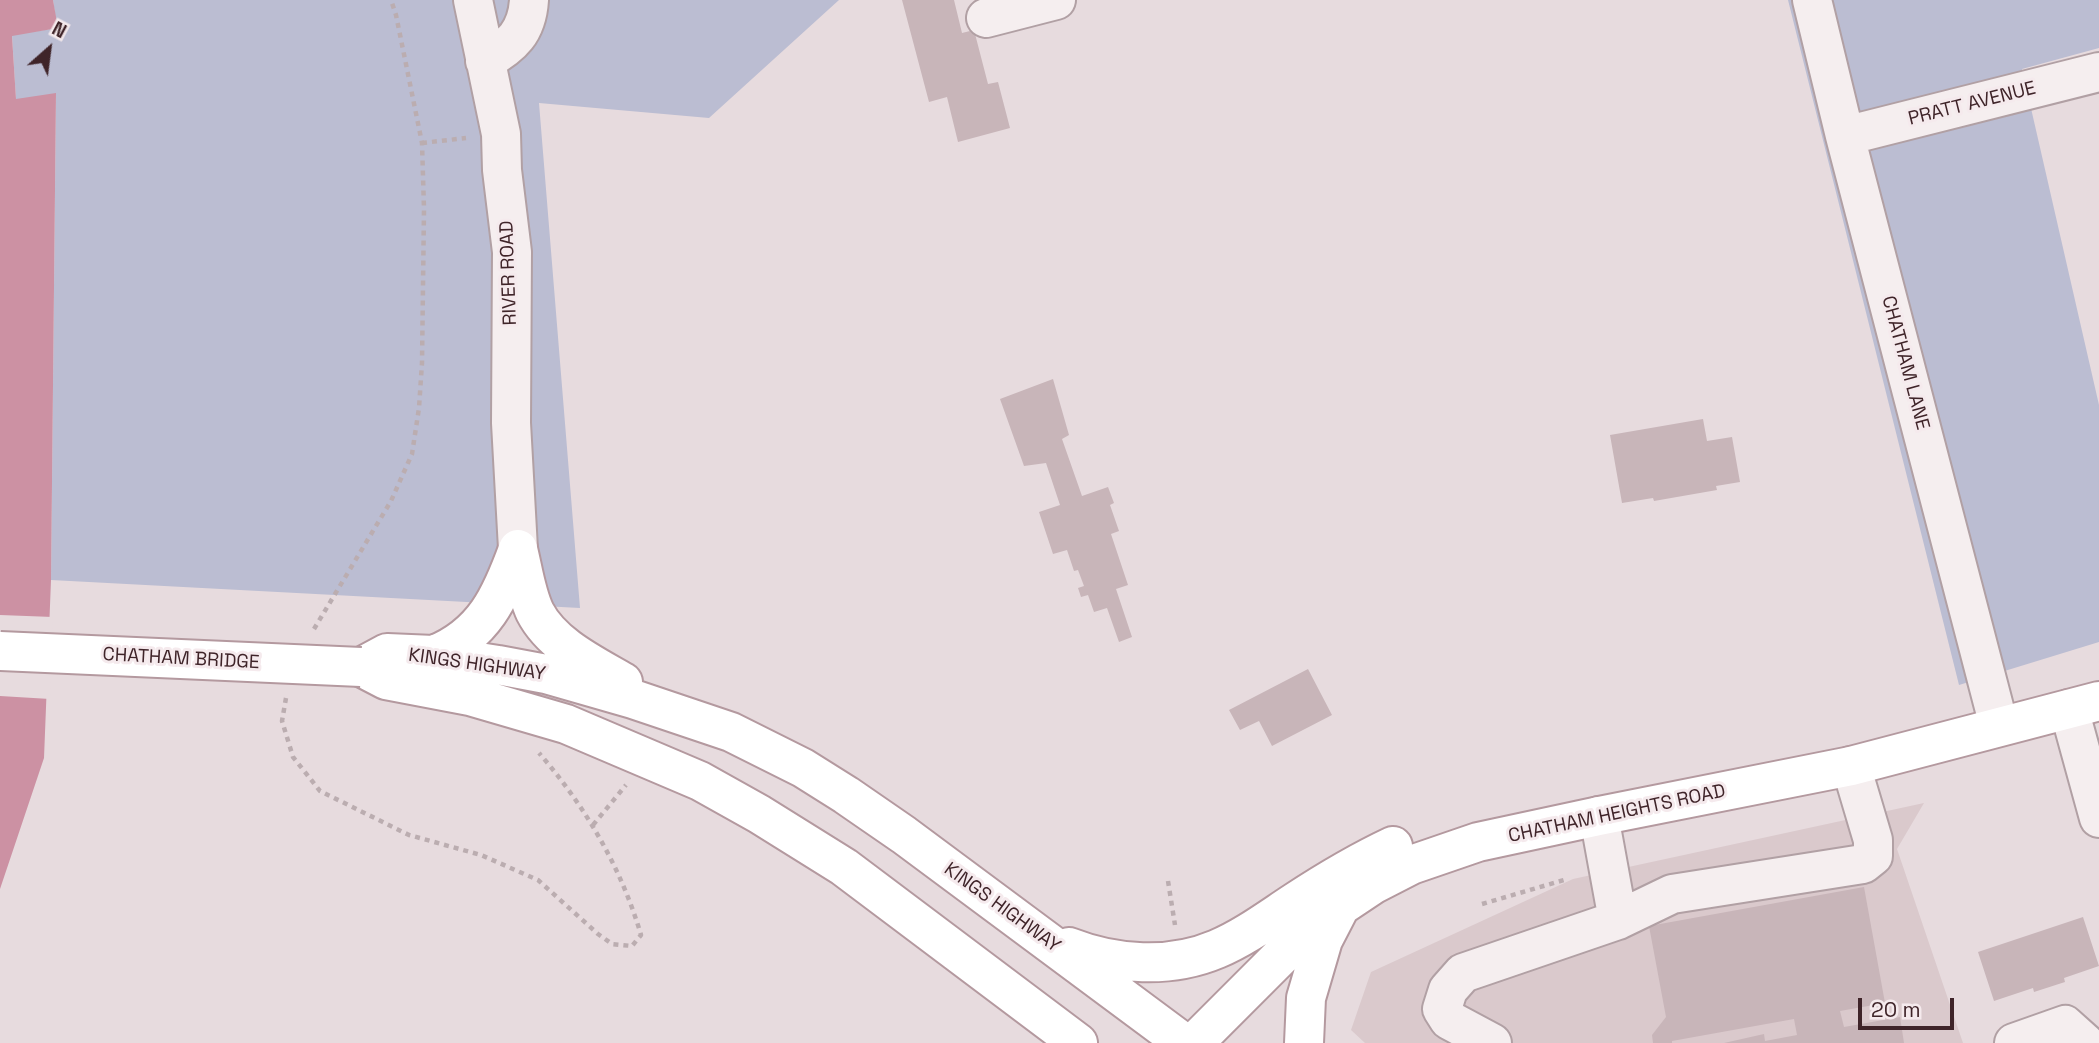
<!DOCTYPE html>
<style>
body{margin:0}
#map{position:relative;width:2099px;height:1043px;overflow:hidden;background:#e7dbde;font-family:"Space Grotesk",sans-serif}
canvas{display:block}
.north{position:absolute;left:14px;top:14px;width:70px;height:70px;-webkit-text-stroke:5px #f5eaed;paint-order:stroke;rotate:28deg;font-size:19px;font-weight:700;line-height:28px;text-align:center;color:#3f2429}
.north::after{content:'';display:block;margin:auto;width:24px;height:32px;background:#3f2429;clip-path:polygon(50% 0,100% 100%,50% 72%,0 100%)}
.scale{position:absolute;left:1858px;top:998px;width:96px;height:32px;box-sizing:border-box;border:4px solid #3f2429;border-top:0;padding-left:9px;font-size:21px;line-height:24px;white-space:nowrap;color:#3f2429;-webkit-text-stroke:5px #f5eaed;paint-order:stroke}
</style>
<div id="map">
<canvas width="2099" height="1043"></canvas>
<div class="north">N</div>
<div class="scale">20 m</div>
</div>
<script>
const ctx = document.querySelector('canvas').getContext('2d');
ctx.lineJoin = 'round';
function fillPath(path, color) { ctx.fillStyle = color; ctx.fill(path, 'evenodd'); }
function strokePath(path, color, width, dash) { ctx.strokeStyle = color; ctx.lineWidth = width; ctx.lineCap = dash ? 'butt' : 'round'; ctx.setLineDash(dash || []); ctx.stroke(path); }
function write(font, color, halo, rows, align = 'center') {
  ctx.font = font + ' "Space Grotesk",sans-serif'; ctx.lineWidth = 6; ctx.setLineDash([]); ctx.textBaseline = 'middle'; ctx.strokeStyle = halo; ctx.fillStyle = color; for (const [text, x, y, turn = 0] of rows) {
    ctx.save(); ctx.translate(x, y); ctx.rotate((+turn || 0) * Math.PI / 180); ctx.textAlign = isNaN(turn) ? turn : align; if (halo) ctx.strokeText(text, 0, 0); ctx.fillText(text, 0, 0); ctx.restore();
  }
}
fillPath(new Path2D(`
 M1924,803L1897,849L1963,1043H1365L1351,1030L1371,972L1573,879Z`), '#dac9cc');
fillPath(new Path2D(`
 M53,0H839L709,118L539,103L580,608L51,580L56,94L16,100L12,35L57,28Z
 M1788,0H2099V48L2022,69L2099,405V642L1959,685Z`), '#bbbdd2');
fillPath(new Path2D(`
 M0,0H53L58,28L12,36L16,99L56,93L51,580L44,758L0,889Z`), '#cc91a3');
fillPath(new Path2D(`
 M0,615L53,617L50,699L0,696Z`), '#e7dbde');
fillPath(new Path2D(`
 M902,0H954L962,33L974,30L988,84L998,82L1010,128L958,142L947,97L929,102Z
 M1053,379L1069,435L1062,439L1082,496L1108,487L1114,503L1110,505L1119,531L1111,534L1128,585L1116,589L1132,637L1119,642L1107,608L1094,612L1088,595L1081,597L1078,588L1084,586L1078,570L1074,571L1067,550L1053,554L1039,512L1060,505L1046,463L1024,466L1000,399Z
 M1703,419L1707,441L1732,437L1740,482L1716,486L1717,490L1654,501L1653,498L1622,503L1610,435Z
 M1308,669L1332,715L1272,746L1259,721L1240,730L1229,710Z
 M1864,887L1885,1003L1840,1011L1844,1027L1900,1017L1904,1043H1724L1764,1034L1765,1041L1797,1035L1794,1019L1672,1041V1043H1653L1652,1035L1666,1017L1649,926Z
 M2083,917L2099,966L2064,978L2065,982L2034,992L2033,988L1994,1001L1978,952Z`), '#c8b5b9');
const minor = new Path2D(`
 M473,0L501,134L502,170L512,252L511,423L518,549
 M1812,0L1845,136L1999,726
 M986,18L1056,0
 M485,61C512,46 527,32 529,0
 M1845,136L2099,72
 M2069,709L2099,818
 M1599,816L1618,920
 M1492,1043L1449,1020L1442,1009L1448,990L1463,973L1618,920L1672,894L1863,864L1873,856V840L1851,766
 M2014,1043L2065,1025L2085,1043`);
const major = new Path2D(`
 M518,549C523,569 526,593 535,612C552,645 592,664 623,682
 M434,655C484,635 501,596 518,549
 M361,667L387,653L434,655L498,665L546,674L633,699L731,732L803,768L846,795L904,835L1184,1043
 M361,667L386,680L470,696L566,724L700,781L759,814L844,867L1078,1043
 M1069,947C1115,965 1170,969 1217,949C1245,937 1269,919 1295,902C1327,881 1359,862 1393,846
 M1194,1043L1282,955L1313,928L1341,906L1374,884L1411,865L1478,842L1599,816L1851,766L2099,701
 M1304,1043L1306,998L1323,940L1338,911`);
strokePath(minor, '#b1a0a4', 42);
strokePath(major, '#b4999f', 42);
strokePath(new Path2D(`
 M422,143L466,138
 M314,629L391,501L412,454L419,408L422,363L424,209L422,143L396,15L391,0
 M286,698L282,721L293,757L320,791L409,835L481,855L538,880L598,934L612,944L632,946L641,935C621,867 585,806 539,753
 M593,825L626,785
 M1168,881L1175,925
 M1482,904L1564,880`), '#bbadb0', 4.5, [5, 5]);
strokePath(minor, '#f5eeef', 38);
strokePath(major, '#fff', 38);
const majorBridge = new Path2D(`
 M0,651L361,667`);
strokePath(majorBridge, '#b4999f', 42, []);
strokePath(majorBridge, '#fff', 38);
write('19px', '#3f2429', '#f5eaed', [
 ["PRATT AVENUE",1972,104,-14],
 ["RIVER ROAD",509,273,-92],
 ["CHATHAM LANE",1905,363,75],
 ["CHATHAM BRIDGE",181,659,3],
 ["KINGS HIGHWAY",477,665,8],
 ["CHATHAM HEIGHTS ROAD",1617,814,-12],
 ["KINGS HIGHWAY",1002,908,36]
]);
</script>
